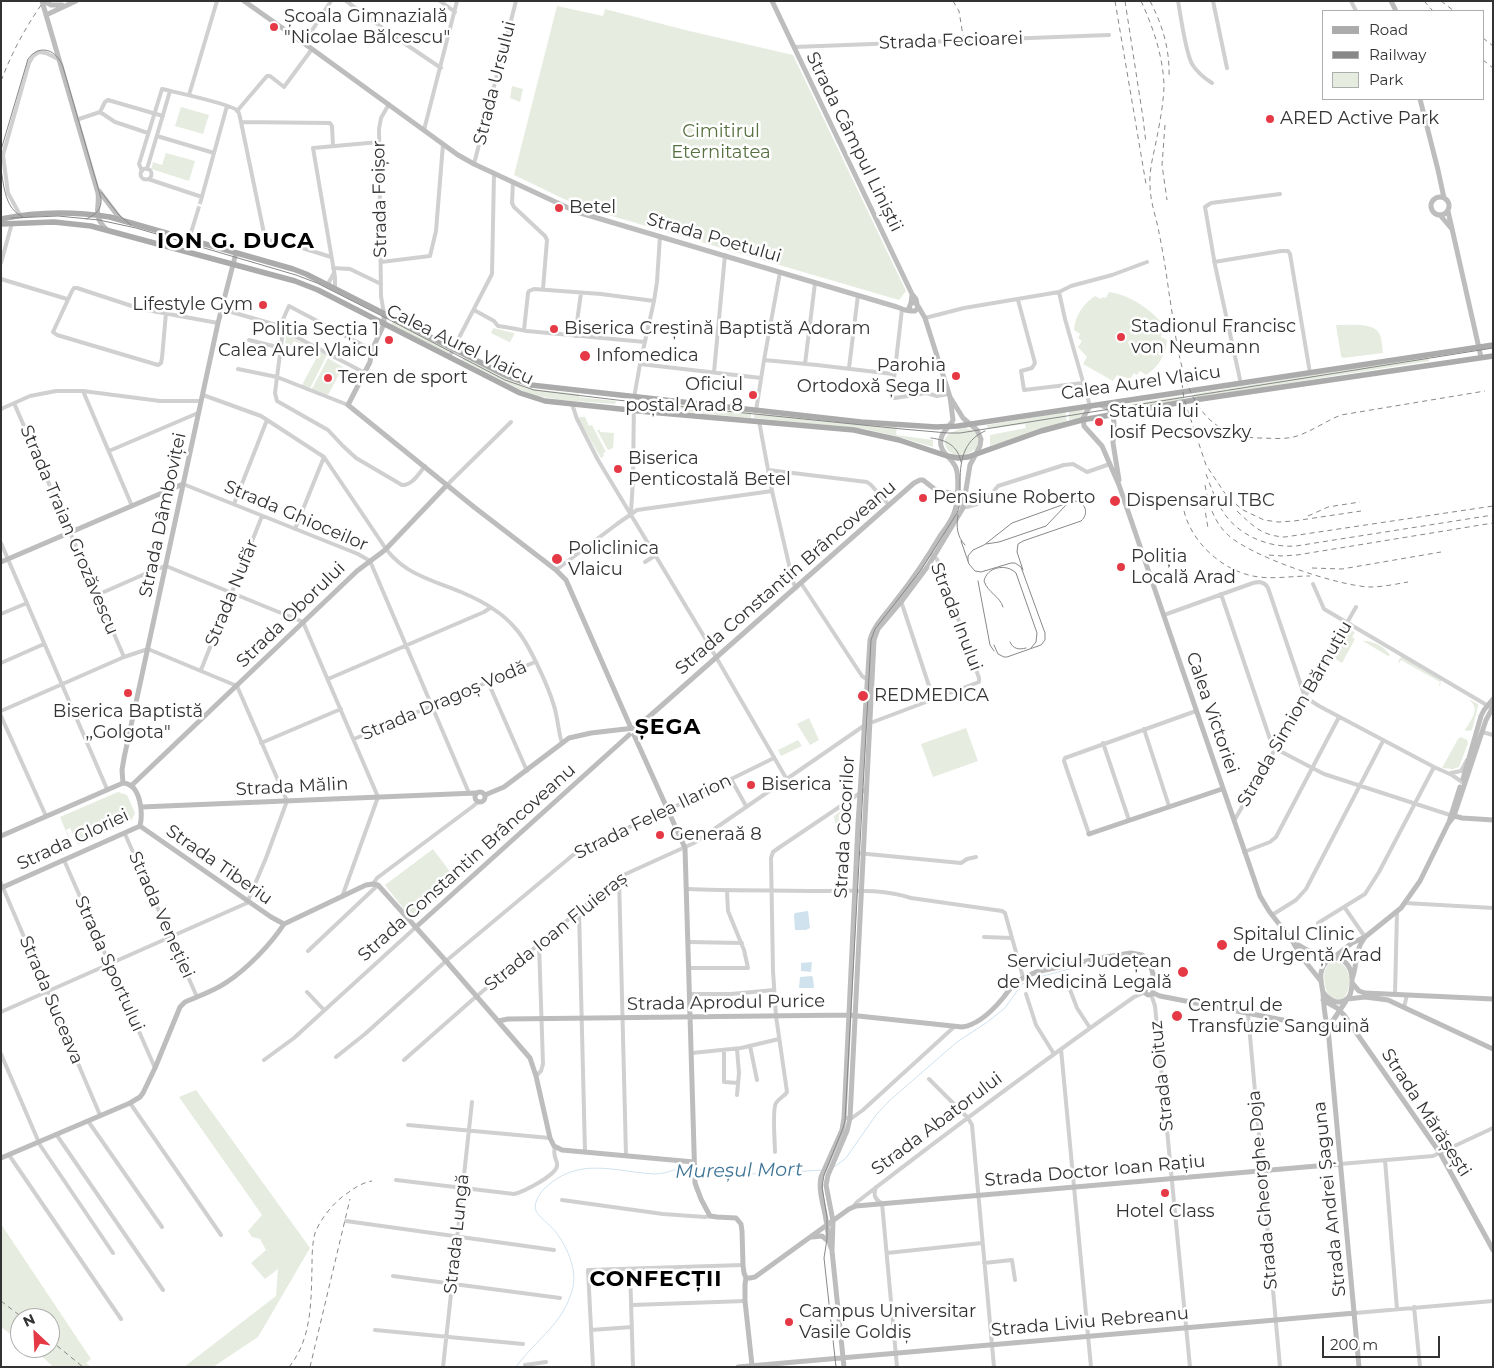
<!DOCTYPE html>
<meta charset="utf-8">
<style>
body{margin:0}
#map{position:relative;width:1494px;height:1368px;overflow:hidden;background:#fff;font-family:Montserrat,sans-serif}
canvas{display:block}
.frame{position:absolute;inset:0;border:2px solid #333;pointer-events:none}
.legend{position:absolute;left:1322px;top:10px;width:162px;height:90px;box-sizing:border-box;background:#fff;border:1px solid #adadad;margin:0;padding:6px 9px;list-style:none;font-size:15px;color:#333}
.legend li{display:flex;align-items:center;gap:10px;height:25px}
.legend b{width:25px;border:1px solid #adadad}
.north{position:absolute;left:10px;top:1308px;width:50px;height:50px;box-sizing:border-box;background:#fff;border:1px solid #adadad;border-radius:50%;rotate:335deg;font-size:14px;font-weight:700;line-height:20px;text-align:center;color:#333}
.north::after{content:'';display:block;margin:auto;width:18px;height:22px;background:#e63946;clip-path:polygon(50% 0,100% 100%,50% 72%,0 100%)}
.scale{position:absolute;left:1322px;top:1336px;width:118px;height:22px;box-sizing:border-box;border:2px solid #333;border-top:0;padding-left:6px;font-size:15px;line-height:18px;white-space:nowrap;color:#333;-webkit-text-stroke:4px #fff;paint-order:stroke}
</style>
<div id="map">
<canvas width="1494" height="1368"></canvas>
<div class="frame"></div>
<ul class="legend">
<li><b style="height:6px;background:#ababab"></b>Road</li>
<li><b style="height:6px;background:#888"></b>Railway</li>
<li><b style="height:14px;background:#e6ecdf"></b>Park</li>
</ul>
<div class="north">N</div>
<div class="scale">200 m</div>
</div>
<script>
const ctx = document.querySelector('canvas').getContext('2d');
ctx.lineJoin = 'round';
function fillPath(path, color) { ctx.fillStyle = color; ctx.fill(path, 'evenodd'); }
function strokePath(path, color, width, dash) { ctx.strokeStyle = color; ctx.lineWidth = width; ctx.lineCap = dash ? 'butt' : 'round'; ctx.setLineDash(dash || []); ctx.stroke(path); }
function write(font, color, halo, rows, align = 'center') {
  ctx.font = font + ' Montserrat,sans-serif'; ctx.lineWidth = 5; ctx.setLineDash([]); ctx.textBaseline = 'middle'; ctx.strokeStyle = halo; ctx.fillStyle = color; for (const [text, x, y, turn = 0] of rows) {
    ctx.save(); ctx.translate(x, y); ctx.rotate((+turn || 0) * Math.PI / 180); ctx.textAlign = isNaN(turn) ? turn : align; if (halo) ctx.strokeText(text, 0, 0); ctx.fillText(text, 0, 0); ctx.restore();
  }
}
fillPath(new Path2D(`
 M557,6L603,16L605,9L685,30L793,55L906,291L899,300L588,209L564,199L514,175Z
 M512,86L523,89L520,102L510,98Z
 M181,107L209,115L203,134L175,126Z
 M166,153L195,161L189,181L151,169L153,162L162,165Z
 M1109,292C1130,295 1149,308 1163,324L1159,330L1162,332L1161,337L1167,340C1166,354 1159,367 1146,375L1140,371L1137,375L1134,373L1130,379L1117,375L1113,381L1083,364L1087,357L1078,347L1082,341L1078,338L1080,334L1074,330C1075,316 1083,304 1095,296L1101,299L1103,297L1106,298Z
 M393,321L450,349L448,353L391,325Z
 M1336,325C1347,325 1373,322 1379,333C1382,338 1382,347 1383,353L1343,358L1341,356Z
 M493,328L514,333V335L510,342H509L491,333Z
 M286,334L313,349L314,348L327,355L310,388L302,385L318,355L310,352L308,356L297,351L301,344L294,341L289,350L285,348Z
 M464,356L523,386L534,389L579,394V397L616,401L615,404L562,400L531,395L462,360Z
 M1428,356L1429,361L1194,398V394Z
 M328,358L343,367L328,395L312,389Z
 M1183,396L1184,399L1131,409L1130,404Z
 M651,402L751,412V418L687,412V410L651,406Z
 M1084,410L1080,418L1069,420V411Z
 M1065,412L1067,421L990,446V435L1026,428L1025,424L988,429L987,425Z
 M754,413L897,426L896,435L933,440V447L895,436L865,429L754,418Z
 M579,417H585L589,426L592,425L606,452L603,453L604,456L601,458L579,420Z
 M965,428C969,429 973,429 976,433C990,450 953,465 946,447C940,434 956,430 965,428Z
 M597,430H600V432L614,433L613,448L608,450Z
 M1350,630L1355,632L1352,637L1355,639L1342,663L1334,658L1347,634L1346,633Z
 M1363,641C1372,640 1385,647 1390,655L1388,656Z
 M1402,657L1441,680L1440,686L1439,685L1440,682L1401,660L1399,663L1398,662L1400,658Z
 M1470,700L1478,704V706L1472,730L1466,731L1465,730C1470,721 1481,709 1470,701Z
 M809,718L819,740L810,745L797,724Z
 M966,728L978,761L933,777L921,744Z
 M1461,737L1467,740L1468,743L1459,767L1453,769L1442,768L1458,739Z
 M798,740L802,746L781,756L778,750Z
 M118,792L127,795L135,813L131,821L78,845L70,828L66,830L72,843L71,844L60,817Z
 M841,811L844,818V825L835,823L834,816Z
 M433,849L457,881L410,917L385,885Z
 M1331,962C1358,957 1353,1012 1331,997C1325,993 1322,975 1326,968C1327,965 1329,964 1331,962Z
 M196,1090L310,1248L258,1337L213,1367H184L276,1296L278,1269L265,1279L251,1263L266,1250L260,1239L252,1237L248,1231L262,1215L179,1097Z
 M1,1224L91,1359L86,1363L91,1367H53L46,1360L30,1348H50V1318H20V1341L1,1327Z`), '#e6ecdf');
fillPath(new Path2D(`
 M808,911L810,928L806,930H795L794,915L795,913Z
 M812,962L811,972L801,971V963Z
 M812,976L813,978L814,988H799L800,977Z`), '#cfe2ee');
strokePath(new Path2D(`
 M834,1167L846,1158L876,1115L889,1101L957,1042L986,1023L1005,1008L1022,984L1039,977L1085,965L1130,958
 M697,1169L757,1174L823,1170
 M516,1367C537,1338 564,1324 573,1287C577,1268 566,1244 554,1230C549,1224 540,1218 536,1211C533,1204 539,1195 543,1190C578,1155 614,1172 655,1174C662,1174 667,1172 674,1170C680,1169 686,1169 693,1169`), '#cfe2ee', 1);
strokePath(new Path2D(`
 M198,210L201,200`), '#d6d6d6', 4, [4, 2]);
strokePath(new Path2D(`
 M346,1L395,37L441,68
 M440,1L455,12
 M1178,1C1181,17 1185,50 1192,64C1197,72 1204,78 1212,83
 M1213,1L1227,68
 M1351,1L1356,11
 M304,43L331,1
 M794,47L1109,35
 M189,95L217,1
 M237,111L267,76H270L284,87L312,49
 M100,112L115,122L148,133
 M76,120L100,112L105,102L108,100L163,116
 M241,122L330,123L332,126L333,146
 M424,130L457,1
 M157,136L214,153
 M474,164L516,1
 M140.5 174a5.5 5.5 0 1 1 11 0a5.5 5.5 0 1 1-11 0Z
 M147,169L170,91
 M142,171L139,164L162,89C174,92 232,104 238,111C240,114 240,119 241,122L265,238L267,240L299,247L331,257
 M148,179L202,197
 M513,182L512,203L514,207L545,236L547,240L543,289
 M201,200L227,106
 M20,215L8,193L3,155L29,63L33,56L39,52L46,53L58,59
 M189,239L198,210
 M381,262L430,256L436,231L443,144
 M1214,262L1281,251H1288L1290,254L1310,373
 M1,263L12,223
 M333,268L350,269L381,284
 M1,279L67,299
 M328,284L334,273
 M335,288V277L313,148L379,142
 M1059,292L1065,319L1090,406
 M1018,300L1035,363L1032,368L1021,371L1024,390L1083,383
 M221,309L280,326L283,330L275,393L277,401L328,430L343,446L356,458L402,485C412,486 419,473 425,466
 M902,309L892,396L895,398L926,393L937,396L949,394
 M474,310L494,321L498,326L505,327L527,331L645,342
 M166,313L162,358L161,363L158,365L57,335L53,332L72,291L74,288H77L141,309L218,323
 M384,314L381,296L379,129L381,118L389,104
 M925,318L964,308L1059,292L1071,286L1112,275L1147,262
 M280,326L289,306L372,350
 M283,330L365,373
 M524,330L528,293L529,291L534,289L601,294L654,301
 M575,336L581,293
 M249,340L281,348
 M449,357L492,274L494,174
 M764,360L817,365L893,374
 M640,364L761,378
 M805,364L815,283
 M849,368L858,295
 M238,369L277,377L348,405
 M714,372L725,255
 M1241,384L1215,265L1205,207L1211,203L1280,194
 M83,391L132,506
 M203,395L261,416L324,457L380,540C399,573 429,579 461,592C480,600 502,612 515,628C528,641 549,688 554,706C558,718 558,731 562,743
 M14,403L124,657
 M572,404L577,419L598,460L705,638L786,778
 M1,409L30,396L56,391H83L160,401H201
 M756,411L764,360L780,272
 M759,421L772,491L793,582L796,588
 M109,451L198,413
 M768,470L867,482L871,485L889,505
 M183,484L358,554L370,561L469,793
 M447,485L511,422
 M966,497L973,500L985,499
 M234,504L267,420
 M957,505L967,507L977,504L989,497L998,486L1064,465L1073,464L1087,472L1110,464
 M631,512L633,480L634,398L640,364L654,301L657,282L660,236
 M295,529L324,457
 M1,543L107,789
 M645,562L656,555
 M556,570L617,524L637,510L772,491
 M801,583L862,676L865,678H869
 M1313,584L1324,609L1490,707
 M1221,594L1271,742L1276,749
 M97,595L154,570L166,566L303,622L378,797L342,897
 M901,601L933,698
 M1,614L27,603
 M1164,615L1253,583C1260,581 1265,582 1268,588L1305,697L1319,706L1434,767L1452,775L1462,782
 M1,663L44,644
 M201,670L262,516
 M328,679L484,612L490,608
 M488,682L527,771
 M1,711L124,657L148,649L237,686L287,801L266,858L247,903L1,1012
 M1,716L46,816
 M1144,729L1169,806
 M1482,732L1493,735
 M354,739L535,662
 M261,743L341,709
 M1103,743L1129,820
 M1276,749L1324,774L1450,815
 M1451,773L1461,771L1467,760
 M731,779L746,806
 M1234,821L1356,607
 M125,834L197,997
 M1089,834L1064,761L1065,758L1196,711
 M1244,852L1270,842L1276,837L1339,717
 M857,853L961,863L967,859L976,857
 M64,860L155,1068
 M619,877L626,1156
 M1,883L100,1115
 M373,884L377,878L472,807L478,802
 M687,889C731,891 775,890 819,891C849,891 882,888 911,898L1002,911L1005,913L1023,977
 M1405,903L1493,908
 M1345,908L1365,937
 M579,911L585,1152
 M1272,915L1296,900L1306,889L1383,741
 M1318,923L1365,894L1379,872L1434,767
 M984,937L1012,938
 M688,942L742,943
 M308,951L378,885
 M689,968H748L744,950L728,911L727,891
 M1069,987L1077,1008L1090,1028
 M307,992L324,1010
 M690,994H731L774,990
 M1026,994L1036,1025L1054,1054
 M1151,994L1155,1006L1190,1367
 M1395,994L1397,912
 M1404,1007L1407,995
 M1248,1014L1280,1367
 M750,1046L757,1080
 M737,1049L739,1073L737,1095
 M1061,1049L1091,1367
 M724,1050V1082L738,1083
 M692,1053L741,1048L779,1039
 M1,1054L40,1145L113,1253
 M336,1057L365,1034L446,961L573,855L589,845L668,810L774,758
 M264,1060L294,1038L416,927
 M404,1060L471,1001L619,877L694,843L865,725L979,682V678L937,559L932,555
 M536,1076L541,1071L543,1064L539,944
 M929,1079L968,1118L972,1125L994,1367
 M130,1103L221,1235
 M844,1118H852L863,1110L954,1027
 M88,1121L162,1227
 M408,1125L550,1138
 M56,1134L163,1290
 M775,1152C775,1143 772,1109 776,1103C779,1098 785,1096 787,1092L776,1016L773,971L771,858L773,852L780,847L866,789
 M9,1155L121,1319
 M1385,1160L1397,1309
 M1340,1164L1433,1156L1493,1128
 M396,1180L514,1194C523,1192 555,1176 557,1166C558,1159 552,1158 555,1147
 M876,1187C873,1195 875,1199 881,1203
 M562,1200L663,1214L705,1217L710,1216
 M882,1203L897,1367
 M853,1207L857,1202C948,1132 1040,1063 1134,997L1146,992
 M346,1221L554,1250
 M887,1253L982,1243
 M984,1263L1012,1260L1015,1280
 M630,1269L633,1367
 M393,1276L560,1298
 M632,1305L745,1301
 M1414,1307L1420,1367
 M1355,1313L1493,1301
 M375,1330L523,1344
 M591,1330L632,1327
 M525,1365L546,1362
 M443,1367L472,1102
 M593,1367L588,1270L743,1265`), '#d0d0d0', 4);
strokePath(new Path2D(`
 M42,1L98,193C100,209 92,215 106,229
 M44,1L51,5H62
 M244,1L312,49L458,155L474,164L577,212L897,307L905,310L911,311
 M772,1L912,294L916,299L917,304
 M1391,1L1396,11
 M46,15L76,1
 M1420,99L1438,170L1444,198
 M99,191L121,220
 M1431 206a9 9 0 1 1 18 0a9 9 0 1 1-18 0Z
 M1448,211L1481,357
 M1440,215L1451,228
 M911,303L915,302L917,305L918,308L915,311H911L909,308L911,303L912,295
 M384,314V324L372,350L370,362L348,405L474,507L556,570L566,580L631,728
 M1101,405L1109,409L1113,415L1114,423L1113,443L1119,480
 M1090,406L1083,418L1084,426L1102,446L1119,485L1260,896L1269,911L1293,942L1300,955L1320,980
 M1,562L183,484
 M635,729L914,483L920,480H923L937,491L957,494L966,497
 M634,735L685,848L695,1183L701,1199L710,1216L717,1217L736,1218L741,1224L742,1231L743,1265L744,1273L746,1278L745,1284V1301L752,1365
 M1463,779L1481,716L1484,710L1493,699
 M123,783L122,770L124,758L218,323L236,253
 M131,786L357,571L385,550L447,485
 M475 797a5 5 0 1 1 10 0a5 5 0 1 1-10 0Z
 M485,795L504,787L569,738L591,733L634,728
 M141,807L476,793
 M1451,815L1462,818L1493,820
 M1449,822L1460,787
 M140,826L271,917L284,924
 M1089,834L1222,789
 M1,836L123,783
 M1,888L140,826C143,813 141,784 123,783
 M284,924L366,885L373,884L378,885L446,961L530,1058L536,1076L550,1138L554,1146L562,1150L694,1162
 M416,927L629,735
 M1293,942L1314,954L1331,958
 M1333,958L1352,943L1365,937L1401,908L1420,881L1448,824L1454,816L1486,720L1493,707
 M1352,979C1358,964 1353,953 1365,937
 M1352,983L1359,991L1365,993L1493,999
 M1145 991a4 4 0 1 1 8 0a4 4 0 1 1-8 0Z
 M1323,992C1330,1002 1340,1006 1349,997C1353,989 1354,970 1346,963C1336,953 1323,960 1321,973C1320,980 1322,986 1323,993C1324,1005 1324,1016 1328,1028L1359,1367
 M1153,993L1160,996L1303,1024L1354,1029
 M1347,999L1365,997L1388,1000L1493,1049
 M1323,1000L1337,1008L1344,1015L1440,1153L1493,1250
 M498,1021L508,1019L849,1015L962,1027C978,1025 993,1010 1003,998C1008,992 1012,985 1018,981C1024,977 1030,975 1036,972L1105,957L1131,953L1142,955L1149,961L1153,974L1151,987
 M1328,1028L1346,1001
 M1,1158L130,1103L140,1097L143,1093L155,1068L180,1007L185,1002C199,996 214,991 227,982C247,969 271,944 284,924
 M812,1237L822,1236L828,1241
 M831,1248C828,1239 828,1230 826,1220C824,1206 818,1191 821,1177L842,1130L844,1118L858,824L870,640C874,624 888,612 897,599C913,579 927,558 940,536C946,528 953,519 955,510C958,501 959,476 956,468C952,457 938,452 941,439C942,431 950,427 953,420L950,397L925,318L918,306
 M746,1278H750L755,1277L849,1209L856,1206L1340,1164
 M738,1367L1355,1313
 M844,1367L832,1251L833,1221L826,1185L828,1175L847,1131L850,1118L874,640L878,629L901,602L928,566L963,508L970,465L980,446L981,439L977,430L963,418L950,397`), '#bdbdbd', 5);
strokePath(new Path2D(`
 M1,219C39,211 72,211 110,217L293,269L306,274L507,376L531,385L861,422L936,427L958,426L1493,345
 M1,224L54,222L91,226L295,281L318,290L520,393L545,401L649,412L854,430L899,440L947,456L958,458L968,457L1041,431L1082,420L1194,400L1493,356`), '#ababab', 5.5);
strokePath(new Path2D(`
 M1,150L28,59C40,43 57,50 63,67L101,198C102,209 96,215 86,219
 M1,169C4,187 5,209 23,217
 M101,192L119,215L131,225
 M11,218L58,216L99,220L136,228L296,275L317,283L384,317L505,380L534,390L617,400L902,429L948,433H960L1493,348
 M931,438C947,440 958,446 961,462
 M958,515C956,526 957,537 965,545
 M961,541L969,564L975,571L981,572L1011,563H1015L1021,567L1045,633V640L1041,645L1007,657H1004L998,654L994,645
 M986,544L999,542L1046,526L1067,504
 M968,561V556L973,550L984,545L1012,523L1073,501C1085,501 1090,513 1081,521L1023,541L1018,544L1017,552L1023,570
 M978,581L990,645L994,651
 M1003,607C1000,596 988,593 984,581C987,567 1006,563 1016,573L1037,633L1036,642L1031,648
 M1010,642C1013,649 1019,650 1026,648
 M836,1367L824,1258L827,1239V1217L822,1187L824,1175L843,1128L845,1121L871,640L875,629L921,570L957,513C961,504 960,495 960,485C960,463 962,441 985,431`), '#888', 1);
strokePath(new Path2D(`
 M953,1L959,11L963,36
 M1115,1L1146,184
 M1125,1L1143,118L1146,143
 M1141,1C1153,27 1163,56 1164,85C1164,99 1160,122 1157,137C1154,153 1149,169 1150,185C1150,198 1154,211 1157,223C1162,246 1166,270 1169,293C1179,352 1181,436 1259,438C1271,438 1285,440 1297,436C1312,431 1326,421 1341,415L1485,391
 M1150,1C1163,26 1170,50 1169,78
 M1424,1L1433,11
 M1441,1L1454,11
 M1483,38L1493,46
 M1483,60L1493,68
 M1,81C12,52 26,26 44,1
 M1165,125L1162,165L1167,200
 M1182,383L1184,399L1206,465L1224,492L1232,501L1243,510L1264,520L1278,522L1294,521L1361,511
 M1206,474C1211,487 1215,499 1222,510C1237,535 1268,548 1296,546L1493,515
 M1205,485C1208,502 1213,520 1226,533C1248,556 1338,586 1370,587C1383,587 1396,584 1408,582
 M1204,504L1208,528
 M1184,511C1192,544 1225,573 1259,577C1276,579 1293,576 1310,576
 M1237,511C1253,526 1262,536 1285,537L1493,506
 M1308,516L1328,507L1360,502
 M1269,555L1281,556L1297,555L1493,523
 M1312,568L1342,569L1441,552
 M1,1301L23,1318
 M50,1340L83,1367
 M289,1367C312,1339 311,1301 312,1268C312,1257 312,1244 315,1233C320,1220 331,1206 342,1197C352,1190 360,1183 372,1181
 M310,1367L350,1199`), '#888', 1, [5, 4]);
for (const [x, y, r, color] of [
 [274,27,5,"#e63946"],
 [1270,119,5,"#e63946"],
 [559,208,5,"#e63946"],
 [263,305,5,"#e63946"],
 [554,329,5,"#e63946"],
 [1121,337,5,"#e63946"],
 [389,340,5,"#e63946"],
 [585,356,6,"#e63946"],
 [956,376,5,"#e63946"],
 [328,378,5,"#e63946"],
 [753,395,5,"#e63946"],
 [1099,422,5,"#e63946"],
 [618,469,5,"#e63946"],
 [923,498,5,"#e63946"],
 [1115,501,6,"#e63946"],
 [557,559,6,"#e63946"],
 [1121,567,5,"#e63946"],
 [128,693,5,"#e63946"],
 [863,696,6,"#e63946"],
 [751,785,5,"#e63946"],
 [660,835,5,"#e63946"],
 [1222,945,6,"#e63946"],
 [1183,972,6,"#e63946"],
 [1177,1016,6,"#e63946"],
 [1165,1193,5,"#e63946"],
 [789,1322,5,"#e63946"]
]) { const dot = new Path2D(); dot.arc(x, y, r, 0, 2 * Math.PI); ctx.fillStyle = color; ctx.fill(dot); strokePath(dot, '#fff', 2); }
write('18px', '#333', '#fff', [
 ["Școala Gimnazială",284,17],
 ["\"Nicolae Bălcescu\"",284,38],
 ["ARED Active Park",1280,119],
 ["Betel",569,208],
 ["Lifestyle Gym",253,305,"right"],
 ["Stadionul Francisc",1131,327],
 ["von Neumann",1131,348],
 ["Biserica Creștină Baptistă Adoram",564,329],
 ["Politia Secția 1",379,330,"right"],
 ["Calea Aurel Vlaicu",379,351,"right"],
 ["Infomedica",596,356],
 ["Parohia",946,366,"right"],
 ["Ortodoxă Șega II",946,387,"right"],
 ["Teren de sport",338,378],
 ["Oficiul",743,385,"right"],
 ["poștal Arad 8",743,406,"right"],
 ["Statuia lui",1109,412],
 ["Iosif Pecsovszky",1109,433],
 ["Biserica",628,459],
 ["Penticostală Betel",628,480],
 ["Pensiune Roberto",933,498],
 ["Dispensarul TBC",1126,501],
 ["Policlinica",568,549],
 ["Vlaicu",568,570],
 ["Poliția",1131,557],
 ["Locală Arad",1131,578],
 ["REDMEDICA",874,696],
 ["Biserica Baptistă",128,712,"center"],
 [",,Golgota\"",128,733,"center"],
 ["Biserica",761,785],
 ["Generaă 8",670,835],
 ["Spitalul Clinic",1233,935],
 ["de Urgență Arad",1233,956],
 ["Serviciul Județean",1172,962,"right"],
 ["de Medicină Legală",1172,983,"right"],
 ["Centrul de",1188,1006],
 ["Transfuzie Sanguină",1188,1027],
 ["Hotel Class",1165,1212,"center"],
 ["Campus Universitar",799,1312],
 ["Vasile Goldiș",799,1333]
], 'left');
write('18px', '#333', '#fff', [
 ["Strada Fecioarei",951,41,-2],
 ["Strada Ursului",495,83,-76],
 ["Strada Câmpul Liniștii",854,142,64],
 ["Strada Foișor",380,199,-91],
 ["Strada Poetului",714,238,16],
 ["Calea Aurel Vlaicu",460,345,26],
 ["Calea Aurel Vlaicu",1141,383,-8],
 ["Strada Dâmboviței",163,515,-78],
 ["Strada Ghioceilor",296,516,23],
 ["Strada Traian Grozăvescu",69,530,67],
 ["Strada Constantin Brâncoveanu",786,578,-41],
 ["Strada Nufăr",232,593,-68],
 ["Strada Oborului",291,615,-44],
 ["Strada Inului",956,617,69],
 ["Strada Dragoș Vodă",444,701,-23],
 ["Calea Victoriei",1212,713,71],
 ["Strada Simion Bărnuțiu",1295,714,-60],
 ["Strada Mălin",292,787,-3],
 ["Strada Felea Ilarion",653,817,-26],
 ["Strada Cocorilor",845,827,-87],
 ["Strada Gloriei",73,840,-25],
 ["Strada Constantin Brâncoveanu",467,863,-42],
 ["Strada Tiberiu",219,865,35],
 ["Strada Veneției",161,915,66],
 ["Strada Ioan Fluieraș",556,932,-39],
 ["Strada Sportului",109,964,66],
 ["Strada Suceava",51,1000,67],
 ["Strada Aprodul Purice",726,1003,-1],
 ["Strada Oituz",1162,1076,-96],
 ["Strada Mărășești",1426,1113,57],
 ["Strada Abatorului",937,1124,-37],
 ["Strada Doctor Ioan Rațiu",1095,1171,-5],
 ["Strada Gheorghe Doja",1263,1190,-95],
 ["Strada Andrei Șaguna",1330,1199,-96],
 ["Strada Lungă",457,1234,-84],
 ["Strada Liviu Rebreanu",1090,1322,-5]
]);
write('18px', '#56703f', '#fff', [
 ["Cimitirul",721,132],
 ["Eternitatea",721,153]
]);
write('italic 19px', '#3f7597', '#fff', [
 ["Mureșul Mort",739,1171,-1]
]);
ctx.letterSpacing = '1px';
write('bold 22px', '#000', '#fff', [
 ["ION G. DUCA",236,242],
 ["ȘEGA",668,728],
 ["CONFECȚII",656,1280]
]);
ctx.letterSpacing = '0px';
</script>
